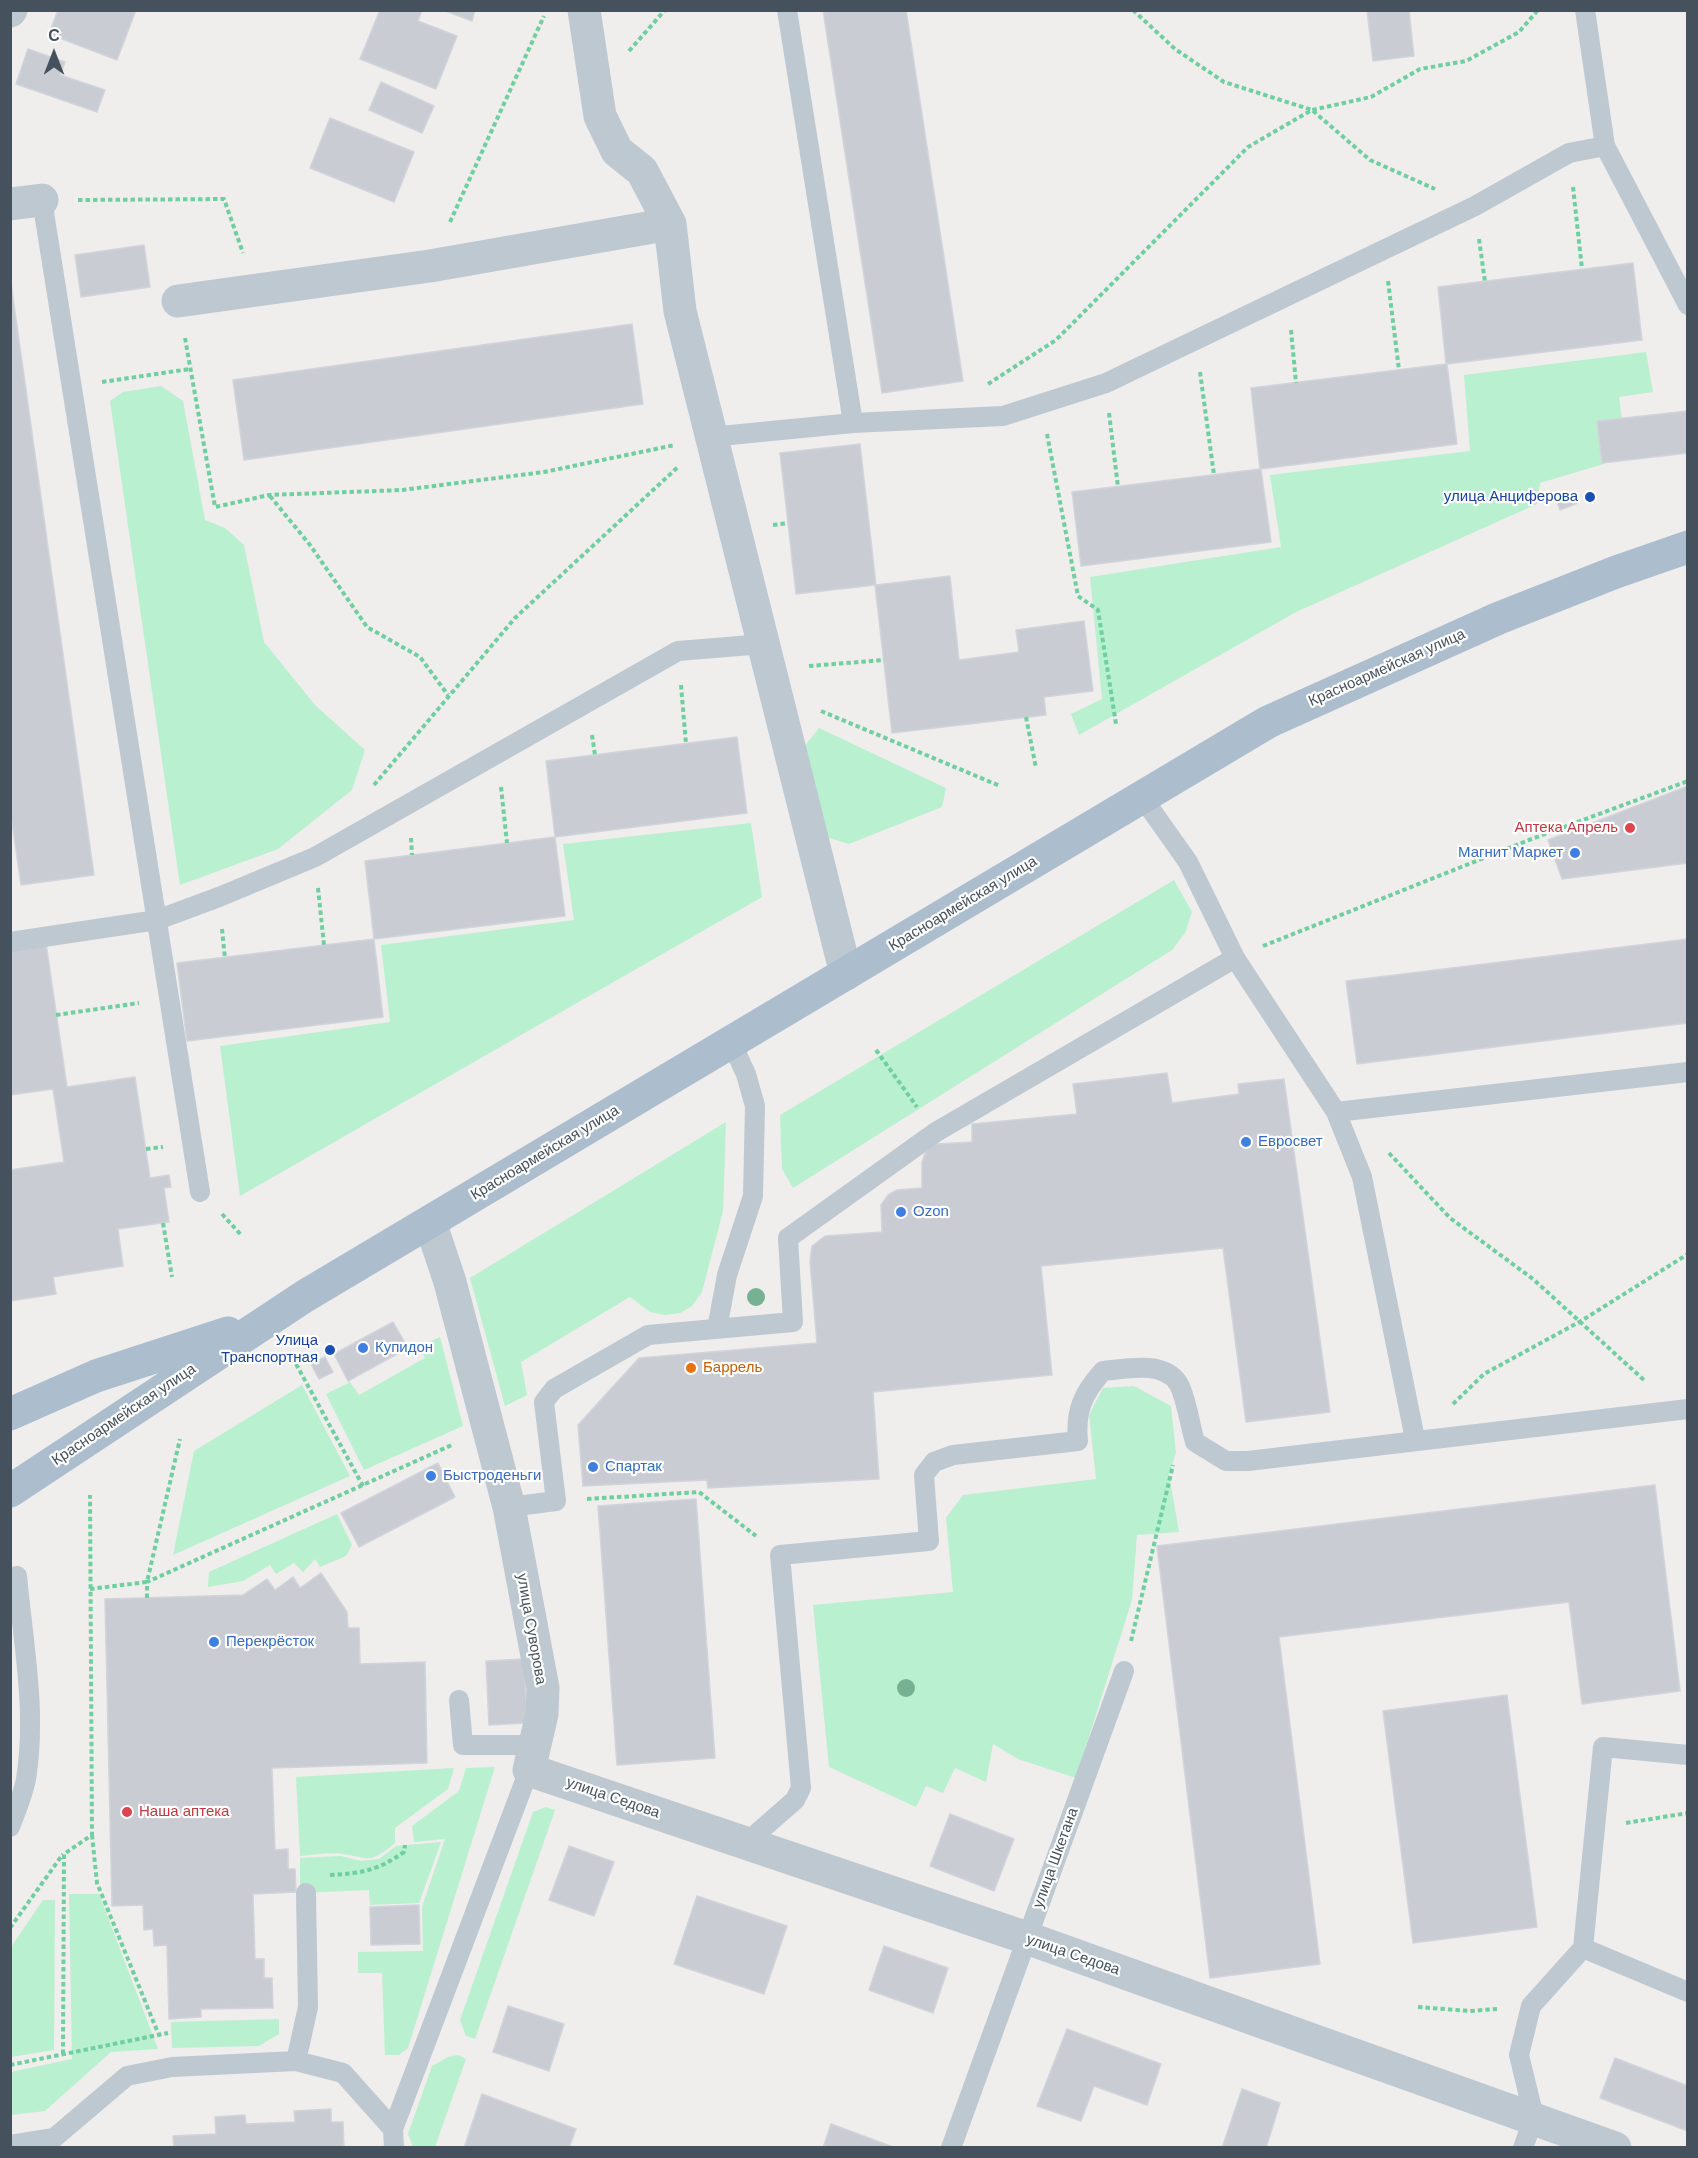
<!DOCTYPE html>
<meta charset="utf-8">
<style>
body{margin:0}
#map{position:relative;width:1698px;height:2158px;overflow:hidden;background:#f0eded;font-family:Arial,sans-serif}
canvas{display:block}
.frame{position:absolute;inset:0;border:12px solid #45515c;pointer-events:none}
.north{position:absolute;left:24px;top:24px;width:60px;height:60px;-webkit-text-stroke:4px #fff;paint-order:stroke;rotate:0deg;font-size:16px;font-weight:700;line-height:24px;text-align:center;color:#45515c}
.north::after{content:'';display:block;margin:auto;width:21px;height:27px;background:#45515c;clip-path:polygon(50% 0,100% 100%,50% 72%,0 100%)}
</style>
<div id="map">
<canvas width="1698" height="2158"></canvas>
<div class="frame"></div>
<div class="north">С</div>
</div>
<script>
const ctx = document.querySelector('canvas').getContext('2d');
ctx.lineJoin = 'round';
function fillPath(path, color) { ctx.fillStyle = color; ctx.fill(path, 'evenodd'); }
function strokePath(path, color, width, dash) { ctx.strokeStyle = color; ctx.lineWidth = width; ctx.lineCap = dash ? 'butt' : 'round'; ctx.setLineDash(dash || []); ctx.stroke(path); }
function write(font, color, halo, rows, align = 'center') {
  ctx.font = font + ' Arial,sans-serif'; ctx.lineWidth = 4.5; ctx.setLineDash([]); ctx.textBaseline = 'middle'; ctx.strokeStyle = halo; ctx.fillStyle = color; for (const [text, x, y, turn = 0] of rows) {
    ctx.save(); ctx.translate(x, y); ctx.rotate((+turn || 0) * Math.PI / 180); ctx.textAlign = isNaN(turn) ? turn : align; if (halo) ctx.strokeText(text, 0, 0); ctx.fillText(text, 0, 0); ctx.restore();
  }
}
fillPath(new Path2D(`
 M1646,352L1653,392L1619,397L1627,457L1540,483L1537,504L1296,612L1079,735L1071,714L1102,699L1090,577L1281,547L1270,475L1470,451L1464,375Z
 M161,386L183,401L205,520L225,528L244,545L264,642L315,705L365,750L352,790L278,849L180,885L110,401L123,392Z
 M819,728L946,788L942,807L849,844L823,836L804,747Z
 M751,823L762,897L240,1196L220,1046L390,1022L381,945L574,920L563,844Z
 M1174,880L1192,912L1185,933L1172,950L793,1188L782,1169L780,1115Z
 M726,1122L723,1211L702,1292L692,1306L680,1313L665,1315L650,1312L630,1297L521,1362L527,1395L505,1406L470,1278Z
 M440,1337L463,1426L364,1470L326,1394L350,1382L359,1395L425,1358L420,1346Z
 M302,1385L350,1476L173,1555L194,1451Z
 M1134,1386L1171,1406L1176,1453L1169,1474L1179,1532L1137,1535L1132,1600L1076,1778L1018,1759L993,1744L986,1782L955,1768L943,1793L926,1786L916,1807L829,1767L813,1605L953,1592L946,1518L963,1495L1096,1479L1089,1415L1103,1388Z
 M337,1514L352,1545L346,1556L320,1567L315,1559L303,1572L294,1563L276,1574L270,1565L243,1581L208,1587L209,1572Z
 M495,1767L408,2048L399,2055H385L382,1973H358V1952L423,1951L422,1907L445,1839L414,1842L412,1826L459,1791L466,1768Z
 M454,1768L448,1789L395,1828V1843C371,1863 372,1859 343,1854C330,1852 313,1855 300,1856L296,1777Z
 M546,1807L555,1810L475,2039L466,2036L460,2020L533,1812Z
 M441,1842L419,1903L370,1905L369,1890L300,1893V1858L341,1856L361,1861L379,1859L396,1846Z
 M69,1894H99L158,2049L111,2052L45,2111L11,2115V2072L72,2059Z
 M43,1900H55L54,2050L11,2057V1947Z
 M279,2019V2034L259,2046L172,2048L171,2022Z
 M458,2055L466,2059L435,2147H413L408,2134L432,2066L448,2057Z`), '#b9f0cf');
const building = new Path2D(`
 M58,10H136L117,60L49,34Z
 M380,10H422L418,21L457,36L436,89L360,59Z
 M443,10H475L472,21Z
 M823,10H906L963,381L882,393Z
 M1367,10H1409L1414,56L1373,61Z
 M28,49L65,62L60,75L105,90L97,112L16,84Z
 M381,82L434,106L422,133L369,110Z
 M330,118L414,152L394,202L310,168Z
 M144,245L150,287L81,297L75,255Z
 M1633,263L1642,340L1447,364L1457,444L1261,469L1271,542L1081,566L1072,492L1260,469L1251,388L1446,364L1438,287Z
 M10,276L94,875L21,885L10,809Z
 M632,324L643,404L244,460L233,380Z
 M1688,411V453L1602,463L1597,421Z
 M860,444L876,585L950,576L959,660L1019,652L1016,630L1084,621L1093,691L1044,697L1046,715L892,733L875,585L796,594L788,523L780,453Z
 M1575,493L1578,503L1560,510L1556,499Z
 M737,737L747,813L555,837L565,916L374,939L383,1017L187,1041L177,963L374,939L365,861L555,837L546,761Z
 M1688,786V863L1562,879L1548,840Z
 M1688,939V1023L1357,1064L1346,981Z
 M46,943L67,1087L135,1077L150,1178L169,1175L171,1187L164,1188L169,1222L118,1229L123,1266L53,1277L56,1294L10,1301V1170L64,1162L53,1089L10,1095V948Z
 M1167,1073L1172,1103L1239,1094L1238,1084L1284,1079L1330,1412L1246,1422L1223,1248L1041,1266L1052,1375L873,1392L879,1479L708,1488L707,1480L583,1486L578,1425L639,1358L817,1343L810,1262L812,1246L825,1236L882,1232L881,1205L888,1195L897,1190L922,1188V1162L927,1148L937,1144L972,1142V1124L1077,1114L1073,1084Z
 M393,1322L408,1348L348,1381L334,1354Z
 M325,1357L333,1372L319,1379L311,1364Z
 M438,1463L455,1497L359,1547L341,1513Z
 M1655,1485L1680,1691L1582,1704L1569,1602L1279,1637L1320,1964L1210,1978L1157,1546Z
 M696,1499L715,1758L617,1765L598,1506Z
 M321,1573L347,1612L348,1628H359L360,1664L425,1662L427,1763L272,1768L275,1850L288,1849V1869H295L296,1892L253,1894L255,1959H264V1978H272L273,2008L201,2009V2017L169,2019L167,1945L154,1946L153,1929L144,1930L143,1905L112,1906L105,1599L243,1595L267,1579L275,1590L293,1577L300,1588Z
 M524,1659L527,1723L489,1725L486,1661Z
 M1507,1695L1537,1927L1413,1943L1383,1711Z
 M950,1814L1014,1839L994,1891L930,1866Z
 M569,1846L614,1862L594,1916L549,1900Z
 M697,1896L787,1926L764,1994L674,1964Z
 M419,1905L420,1944L371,1945L370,1907Z
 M884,1946L948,1968L933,2013L869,1990Z
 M508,2006L564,2024L549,2071L493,2052Z
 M1067,2029L1161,2064L1147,2105L1094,2086L1081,2121L1037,2106Z
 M1615,2058L1688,2086V2131L1600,2098Z
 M1242,2089L1280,2103L1266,2148H1222Z
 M482,2094L576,2129L569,2148H464Z
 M331,2109V2122H343L344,2148H174L173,2136L216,2134L215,2117L245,2115L246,2124L295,2122L294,2111Z
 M831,2124L896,2148H823Z`);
fillPath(building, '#caccd3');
strokePath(building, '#d1d4da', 1.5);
strokePath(new Path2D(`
 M1133,10L1175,49L1224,82L1312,110L1370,160L1435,189
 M629,51L665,10
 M1573,187L1582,269
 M78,200L224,199L243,253
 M450,222L544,16
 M1479,239L1485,282
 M1388,281L1399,370
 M1291,330L1296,383
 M185,338L215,507L269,495L402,490L544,472L675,445
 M1200,372L1214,475
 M102,382L190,369
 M988,384L1056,340L1248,147L1312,110L1371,97L1420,69L1466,61L1519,32L1538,10
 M1109,413L1118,487
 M1047,434L1078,596L1098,610L1116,724
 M270,496L310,545L367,627L420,657L448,695
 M773,525L788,523
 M809,666L884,660
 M681,685L686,744
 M821,711L1000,786
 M1026,717L1036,768
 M592,735L595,755
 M374,785L515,618L679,466
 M501,787L507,843
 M411,838L412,855
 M318,888L324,945
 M222,929L225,958
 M1263,946L1529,840L1688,781
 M56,1015L139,1003
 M876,1050L917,1107
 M146,1149L163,1147
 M1389,1153L1450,1218L1533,1279L1645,1381
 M222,1214L242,1236
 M163,1223L172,1277
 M296,1364L363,1486
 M1453,1404L1484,1374L1581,1321L1688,1254
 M587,1499L699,1492L756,1536
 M90,1589L147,1582L180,1439
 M147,1598V1582L454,1444
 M1131,1641L1173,1465
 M1626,1823L1688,1813
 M92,1835L97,1883L158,2033
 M330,1875C362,1873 377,1871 404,1852L405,1845
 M10,1928L63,1854
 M1418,2007L1470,2011L1497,2009
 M63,2054L64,1854L92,1835L90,1495
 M10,2065L168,2033`), '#70cfa0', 4, [4.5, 3]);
strokePath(new Path2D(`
 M787,10L853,423
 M1585,10L1605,146L1688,305
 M42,200L200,1192
 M710,437L853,423L1003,416L1106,383L1475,206L1569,153L1605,146
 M1142,797L1188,862L1235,958L1336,1112L1362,1177L1415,1439
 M10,942L157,920L219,897L315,857L678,651L763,644
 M1336,1112L1688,1072
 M717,1329L727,1275L753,1196L755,1106L746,1074L731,1042
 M509,1507L556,1501L544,1402L554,1389L648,1335L793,1322L788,1238L936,1132L1235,958
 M459,1700L463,1745H536
 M10,1827C16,1811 23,1795 26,1779C37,1712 23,1642 17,1576
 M746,1843L795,1800L801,1788L780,1555L929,1541L924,1475L934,1462L953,1455L1078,1441C1075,1411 1083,1393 1103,1371C1125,1369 1163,1360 1178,1383C1185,1393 1191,1429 1195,1442L1226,1461H1248L1688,1409
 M1583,1948L1688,1992
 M296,2061L308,2007L306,1893
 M393,2129L529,1770
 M10,2145L54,2138L127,2076L172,2067L296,2061L343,2073L393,2129L394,2148
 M951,2148L1124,1671
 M1523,2148L1534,2117L1519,2055L1531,2006L1583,1948L1603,1747L1688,1755`), '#bdc8d0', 20);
strokePath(new Path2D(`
 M584,10L600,116L617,151L642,171L670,224L680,311L846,974
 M10,11L11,10
 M10,204L42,200
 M178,301L430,266L670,224
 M430,1222L450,1282L509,1507L543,1688L542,1714L529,1770L1027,1938L1615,2148`), '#bdc8d0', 33);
strokePath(new Path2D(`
 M10,1414L96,1376L228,1333
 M10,1491L305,1296L1268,722L1499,618L1616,572L1688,547`), '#acbdce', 33);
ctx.fillStyle = '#76b193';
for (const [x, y] of [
 [756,1297],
 [906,1688]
]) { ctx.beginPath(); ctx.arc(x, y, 9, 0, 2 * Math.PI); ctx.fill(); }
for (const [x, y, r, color] of [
 [1590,497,6,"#1a4fb4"],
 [1630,828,6,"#e0444e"],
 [1575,853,6,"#3f7fe0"],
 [1246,1142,6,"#3f7fe0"],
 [901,1212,6,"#3f7fe0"],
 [363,1348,6,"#3f7fe0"],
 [330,1350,6,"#1a4fb4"],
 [691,1368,6,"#e8710a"],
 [593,1467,6,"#3f7fe0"],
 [431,1476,6,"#3f7fe0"],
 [214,1642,6,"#3f7fe0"],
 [127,1812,6,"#e0444e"]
]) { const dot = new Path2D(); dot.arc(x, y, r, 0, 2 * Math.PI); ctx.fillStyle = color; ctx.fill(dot); strokePath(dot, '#fff', 2); }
write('15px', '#164399', '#fff', [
 ["улица Анциферова",1578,497],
 ["Улица",318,1341],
 ["Транспортная",318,1358]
], 'right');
write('15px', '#45515c', '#fff', [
 ["Красноармейская улица",1387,668,-24],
 ["Красноармейская улица",963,904,-31],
 ["Красноармейская улица",545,1153,-31],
 ["Красноармейская улица",124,1415,-34],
 ["улица Суворова",531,1629,80],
 ["улица Седова",613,1798,19],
 ["улица Шкетана",1056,1858,-70],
 ["улица Седова",1073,1955,19]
]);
write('15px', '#be3a42', '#fff', [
 ["Аптека Апрель",1618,828],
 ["Наша аптека",139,1812,"left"]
], 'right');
write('15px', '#366cbe', '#fff', [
 ["Магнит Маркет",1563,853,"right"],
 ["Евросвет",1258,1142],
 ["Ozon",913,1212],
 ["Купидон",375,1348],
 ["Спартак",605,1467],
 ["Быстроденьги",443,1476],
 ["Перекрёсток",226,1642]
], 'left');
write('15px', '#c56008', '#fff', [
 ["Баррель",703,1368]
], 'left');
</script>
